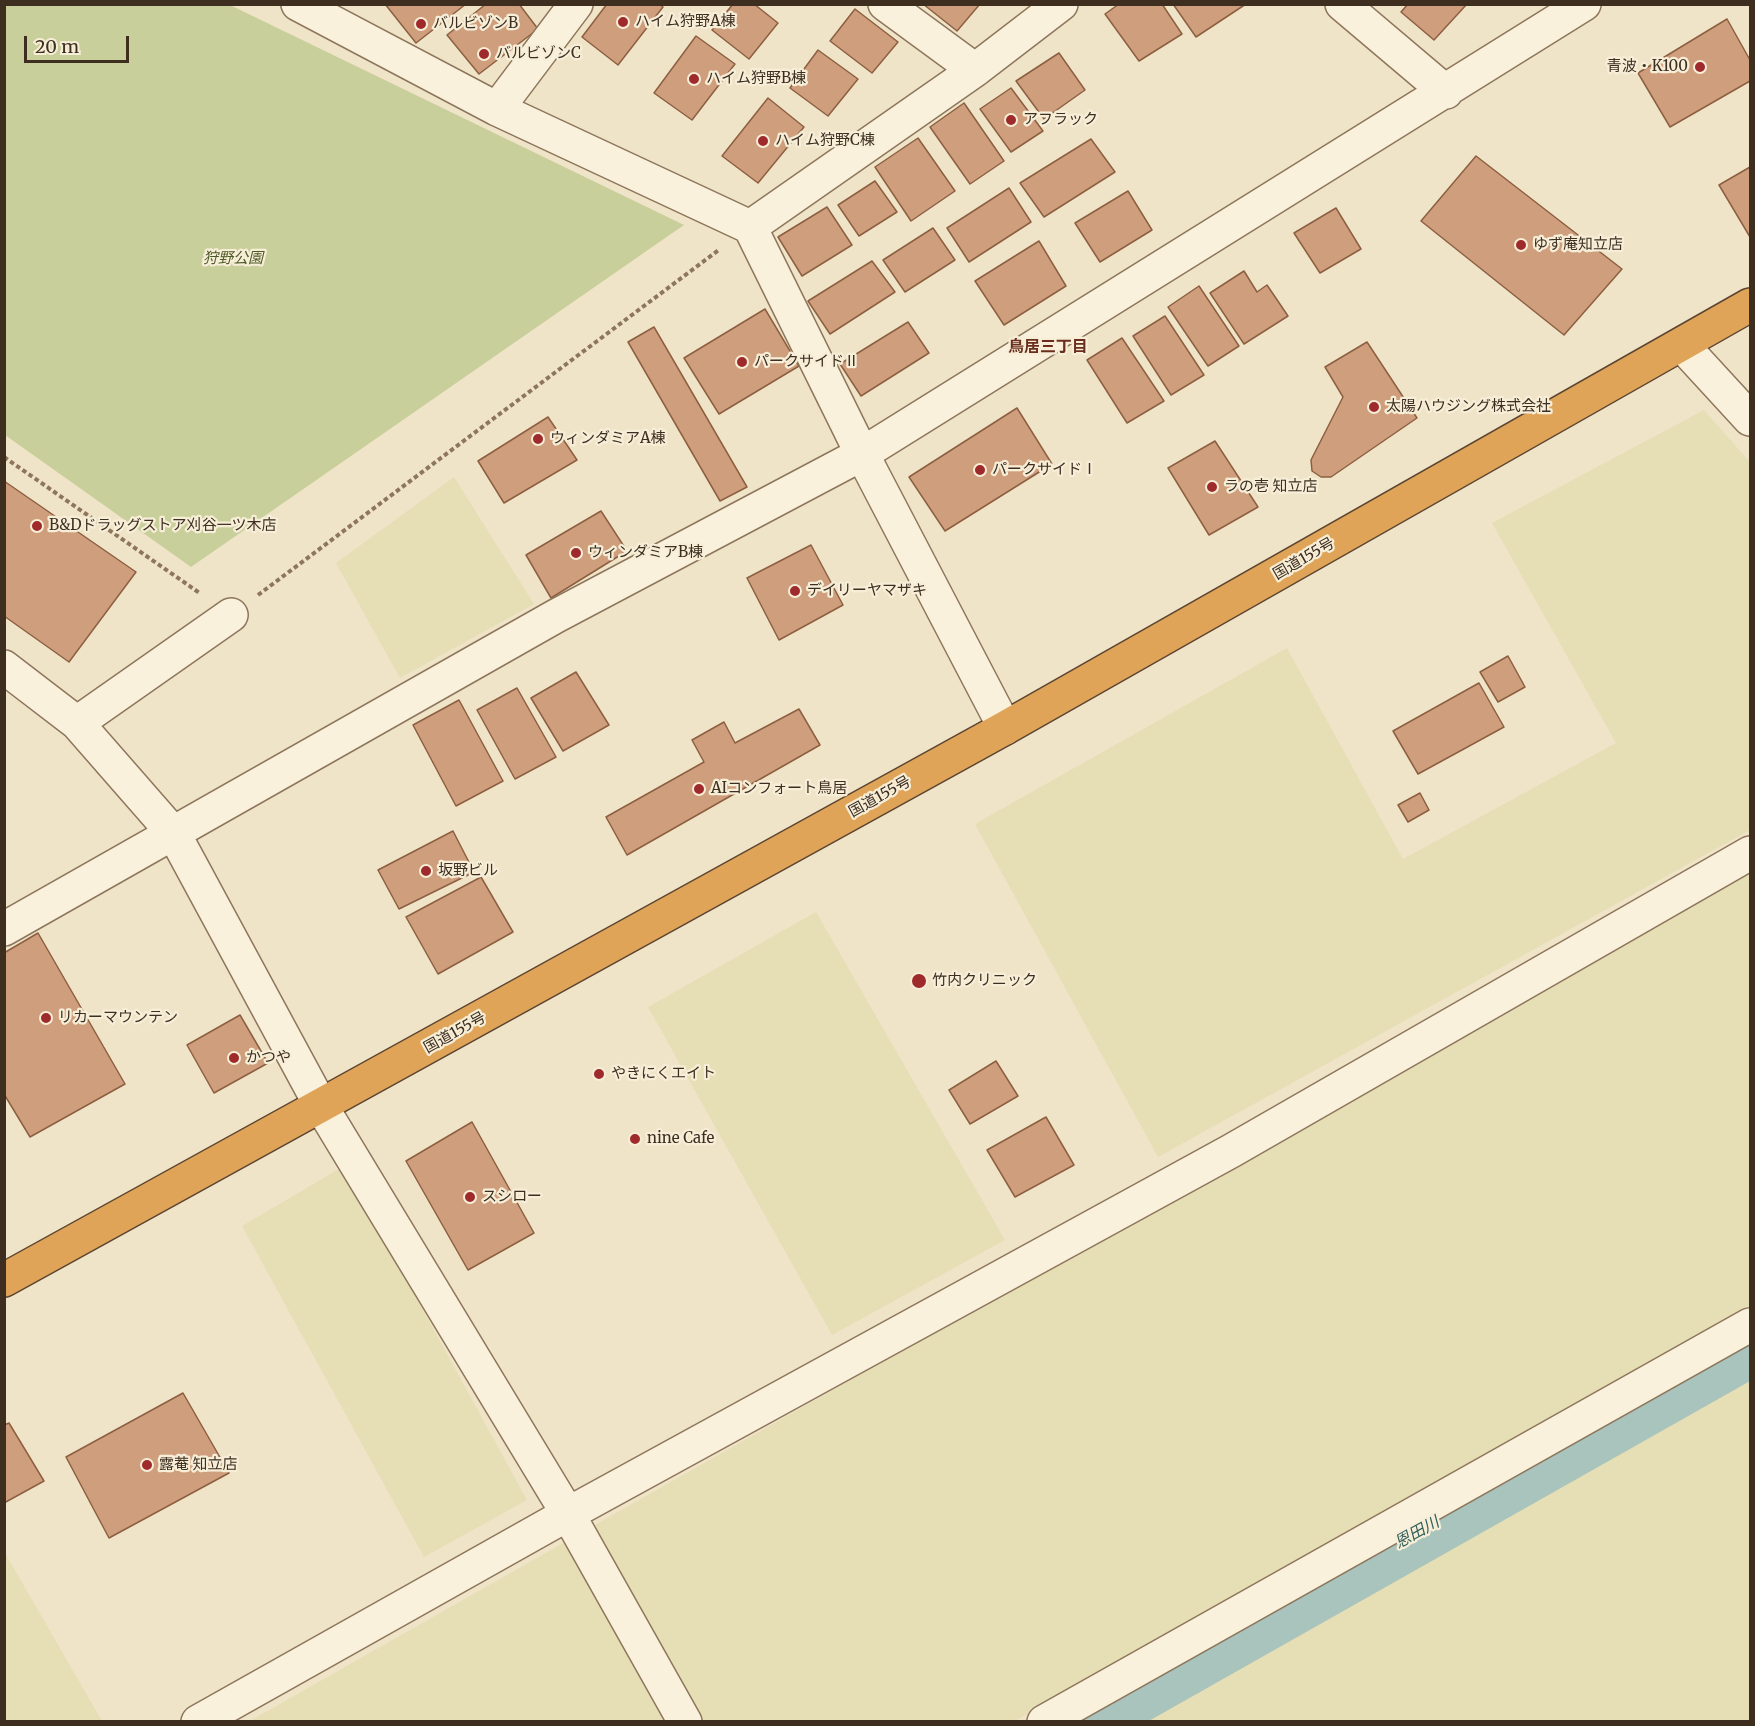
<!DOCTYPE html>
<meta charset="utf-8">
<style>
body{margin:0}
#map{position:relative;width:1755px;height:1726px;overflow:hidden;background:#f0e4c8;font-family:Merriweather,serif}
canvas{display:block}
.frame{position:absolute;inset:0;border:6px solid #3d2e20;pointer-events:none}
.scale{position:absolute;left:24px;top:36px;width:105px;height:27px;box-sizing:border-box;border:3px solid #3d2e20;border-top:0;padding-left:8px;font-size:18px;line-height:21px;white-space:nowrap;color:#3d2e20;-webkit-text-stroke:4px #f7eed8;paint-order:stroke}
</style>
<div id="map">
<canvas width="1755" height="1726"></canvas>
<div class="frame"></div>
<div class="scale">20 m</div>
</div>
<script>
const ctx = document.querySelector('canvas').getContext('2d');
ctx.lineJoin = 'round';
function fillPath(path, color) { ctx.fillStyle = color; ctx.fill(path, 'evenodd'); }
function strokePath(path, color, width, dash) { ctx.strokeStyle = color; ctx.lineWidth = width; ctx.lineCap = dash ? 'butt' : 'round'; ctx.setLineDash(dash || []); ctx.stroke(path); }
function write(font, color, halo, rows, align = 'center') {
  ctx.font = font + ' Merriweather,"Noto Sans JP",serif'; ctx.lineWidth = 4.5; ctx.setLineDash([]); ctx.textBaseline = 'middle'; ctx.strokeStyle = halo; ctx.fillStyle = color; for (const [text, x, y, turn = 0] of rows) {
    ctx.save(); ctx.translate(x, y); ctx.rotate((+turn || 0) * Math.PI / 180); ctx.textAlign = isNaN(turn) ? turn : align; if (halo) ctx.strokeText(text, 0, 0); ctx.fillText(text, 0, 0); ctx.restore();
  }
}
fillPath(new Path2D(`
 M1704,410L1750,462V830L1158,1157L975,824L1287,648L1403,859L1616,743L1492,523Z
 M454,477L534,604L400,678L336,563Z
 M1750,869V1312L1015,1721L248,1722Z
 M816,912L1005,1240L832,1335L648,1007Z
 M344,1166L527,1500L424,1557L242,1226Z
 M1750,1374V1721H1139Z
 M4,1553H5L102,1721H5Z`), '#e6deb5');
fillPath(new Path2D(`
 M5,4L230,5L684,225L191,567L5,435Z`), '#c9cf9b');
strokePath(new Path2D(`
 M1083,1722L1750,1345`), '#a9c4bc', 63);
const building = new Path2D(`
 M385,4H466L416,43Z
 M486,4H519L538,29L479,74L447,35Z
 M607,4H659L663,7L618,65L582,37Z
 M733,4H754L778,23L749,59L712,30Z
 M923,4H980L957,31Z
 M1119,4H1162L1182,34L1139,61L1105,14Z
 M1173,4H1246L1196,37Z
 M1408,4H1467L1434,40L1401,12Z
 M855,9L898,42L872,73L830,41Z
 M1727,19L1750,60V81L1670,127L1638,73Z
 M696,36L735,64L692,120L654,93Z
 M818,50L858,79L828,116L790,88Z
 M1059,53L1085,90L1044,119L1016,81Z
 M1011,88L1043,131L1011,152L980,109Z
 M768,98L804,127L758,183L722,156Z
 M964,103L1004,161L970,184L930,127Z
 M918,138L955,191L911,221L875,167Z
 M1091,139L1115,172L1044,217L1020,183Z
 M1476,156L1622,269L1564,335L1421,221Z
 M1750,167V237L1719,185Z
 M875,181L897,212L859,236L838,205Z
 M1009,188L1031,222L969,262L947,228Z
 M1128,191L1152,230L1100,262L1075,223Z
 M827,207L852,245L802,276L778,237Z
 M1336,208L1361,249L1320,273L1294,233Z
 M933,228L955,260L905,292L883,260Z
 M1039,241L1066,286L1004,325L975,281Z
 M872,261L895,292L830,334L808,301Z
 M1244,271L1257,292L1267,285L1288,316L1244,344L1210,293Z
 M1199,286L1239,346L1208,366L1168,307Z
 M765,309L799,366L719,414L684,358Z
 M1165,316L1204,375L1171,395L1133,336Z
 M908,322L929,353L861,396L840,364Z
 M654,327L747,487L720,501L628,342Z
 M1122,338L1164,401L1127,423L1087,360Z
 M1367,342L1417,418L1331,477H1321L1312,471L1311,460L1343,397L1325,367Z
 M1017,408L1052,464L945,531L909,477Z
 M548,417L577,460L504,503L478,461Z
 M1215,441L1258,507L1209,535L1168,468Z
 M4,481L136,572L69,662L4,616Z
 M601,511L627,551L551,598L526,555Z
 M811,545L843,605L779,640L747,578Z
 M1508,656L1525,687L1498,702L1480,672Z
 M576,672L609,725L563,751L531,698Z
 M1479,683L1504,727L1418,774L1393,731Z
 M517,688L556,757L515,779L477,710Z
 M459,700L503,781L456,806L413,725Z
 M799,709L820,745L627,855L606,817L704,762L692,740L724,722L735,743Z
 M1420,793L1429,810L1408,822L1398,805Z
 M453,831L474,872L399,909L378,870Z
 M481,877L513,932L438,974L406,917Z
 M38,933L125,1084L30,1137L4,1094V953Z
 M240,1015L268,1063L214,1093L187,1045Z
 M996,1061L1018,1096L970,1124L949,1090Z
 M1046,1117L1074,1165L1015,1197L987,1150Z
 M472,1122L534,1233L468,1270L406,1161Z
 M183,1393L229,1473L109,1538L66,1457Z
 M9,1423L44,1481L4,1503V1425Z`);
fillPath(building, '#cf9f7d');
strokePath(building, '#8d5f41', 1.5);
const minor = new Path2D(`
 M298,4L497,109L750,227
 M1342,4L1446,92
 M975,70L1061,4
 M497,109L576,4
 M1682,345L1750,419
 M4,667L77,723L174,834L321,1106L568,1514L685,1722
 M77,723L231,615
 M1005,728L862,454L1584,4
 M4,929L556,616L862,454L750,227L975,70L885,4
 M198,1722L568,1514L1231,1151L1750,853
 M1044,1722L1750,1325`);
const highway = new Path2D(`
 M4,1280L1005,728L1750,305`);
strokePath(minor, '#8d765c', 36);
strokePath(highway, '#5b4430', 36);
strokePath(new Path2D(`
 M4,457L201,594
 M258,595L720,249`), '#8d765c', 4, [4.5, 3]);
strokePath(minor, '#faf1dc', 33);
strokePath(highway, '#e0a458', 33);
for (const [x, y, r, color] of [
 [623,22,6,"#9e2a2b"],
 [421,24,6,"#9e2a2b"],
 [484,54,6,"#9e2a2b"],
 [1700,67,6,"#9e2a2b"],
 [694,79,6,"#9e2a2b"],
 [1011,120,6,"#9e2a2b"],
 [763,141,6,"#9e2a2b"],
 [1521,245,6,"#9e2a2b"],
 [742,362,6,"#9e2a2b"],
 [1374,407,6,"#9e2a2b"],
 [538,439,6,"#9e2a2b"],
 [980,470,6,"#9e2a2b"],
 [1212,487,6,"#9e2a2b"],
 [37,526,6,"#9e2a2b"],
 [576,553,6,"#9e2a2b"],
 [795,591,6,"#9e2a2b"],
 [699,789,6,"#9e2a2b"],
 [426,871,6,"#9e2a2b"],
 [919,981,8,"#9e2a2b"],
 [46,1018,6,"#9e2a2b"],
 [234,1058,6,"#9e2a2b"],
 [599,1074,6,"#9e2a2b"],
 [635,1139,6,"#9e2a2b"],
 [470,1197,6,"#9e2a2b"],
 [147,1465,6,"#9e2a2b"]
]) { const dot = new Path2D(); dot.arc(x, y, r, 0, 2 * Math.PI); ctx.fillStyle = color; ctx.fill(dot); strokePath(dot, '#f7eed8', 2); }
write('15px', '#3d2e20', '#f7eed8', [
 ["ハイム狩野A棟",635,22],
 ["バルビゾンB",433,24],
 ["バルビゾンC",496,54],
 ["青波・K100",1688,67,"right"],
 ["ハイム狩野B棟",706,79],
 ["アフラック",1023,120],
 ["ハイム狩野C棟",775,141],
 ["ゆず庵知立店",1533,245],
 ["パークサイドⅡ",754,362],
 ["太陽ハウジング株式会社",1386,407],
 ["ウィンダミアA棟",550,439],
 ["パークサイドⅠ",992,470],
 ["ラの壱 知立店",1224,487],
 ["B&Dドラッグストア刈谷一ツ木店",49,526],
 ["ウィンダミアB棟",588,553],
 ["デイリーヤマザキ",807,591],
 ["AIコンフォート鳥居",711,789],
 ["坂野ビル",438,871],
 ["竹内クリニック",932,981],
 ["リカーマウンテン",58,1018],
 ["かつや",246,1058],
 ["やきにくエイト",611,1074],
 ["nine Cafe",647,1139],
 ["スシロー",482,1197],
 ["露菴 知立店",159,1465]
], 'left');
write('italic 15px', '#4d5a26', '#f7eed8', [
 ["狩野公園",233,259]
]);
write('15px', '#3d2e20', '#f7eed8', [
 ["国道155号",1304,559,-30],
 ["国道155号",880,797,-29],
 ["国道155号",455,1033,-29]
]);
write('bold 16px', '#6b2e1e', '#f7eed8', [
 ["鳥居三丁目",1048,347]
]);
write('italic 16px', '#2f5d5a', '#f7eed8', [
 ["恩田川",1417,1533,-29]
]);
</script>
